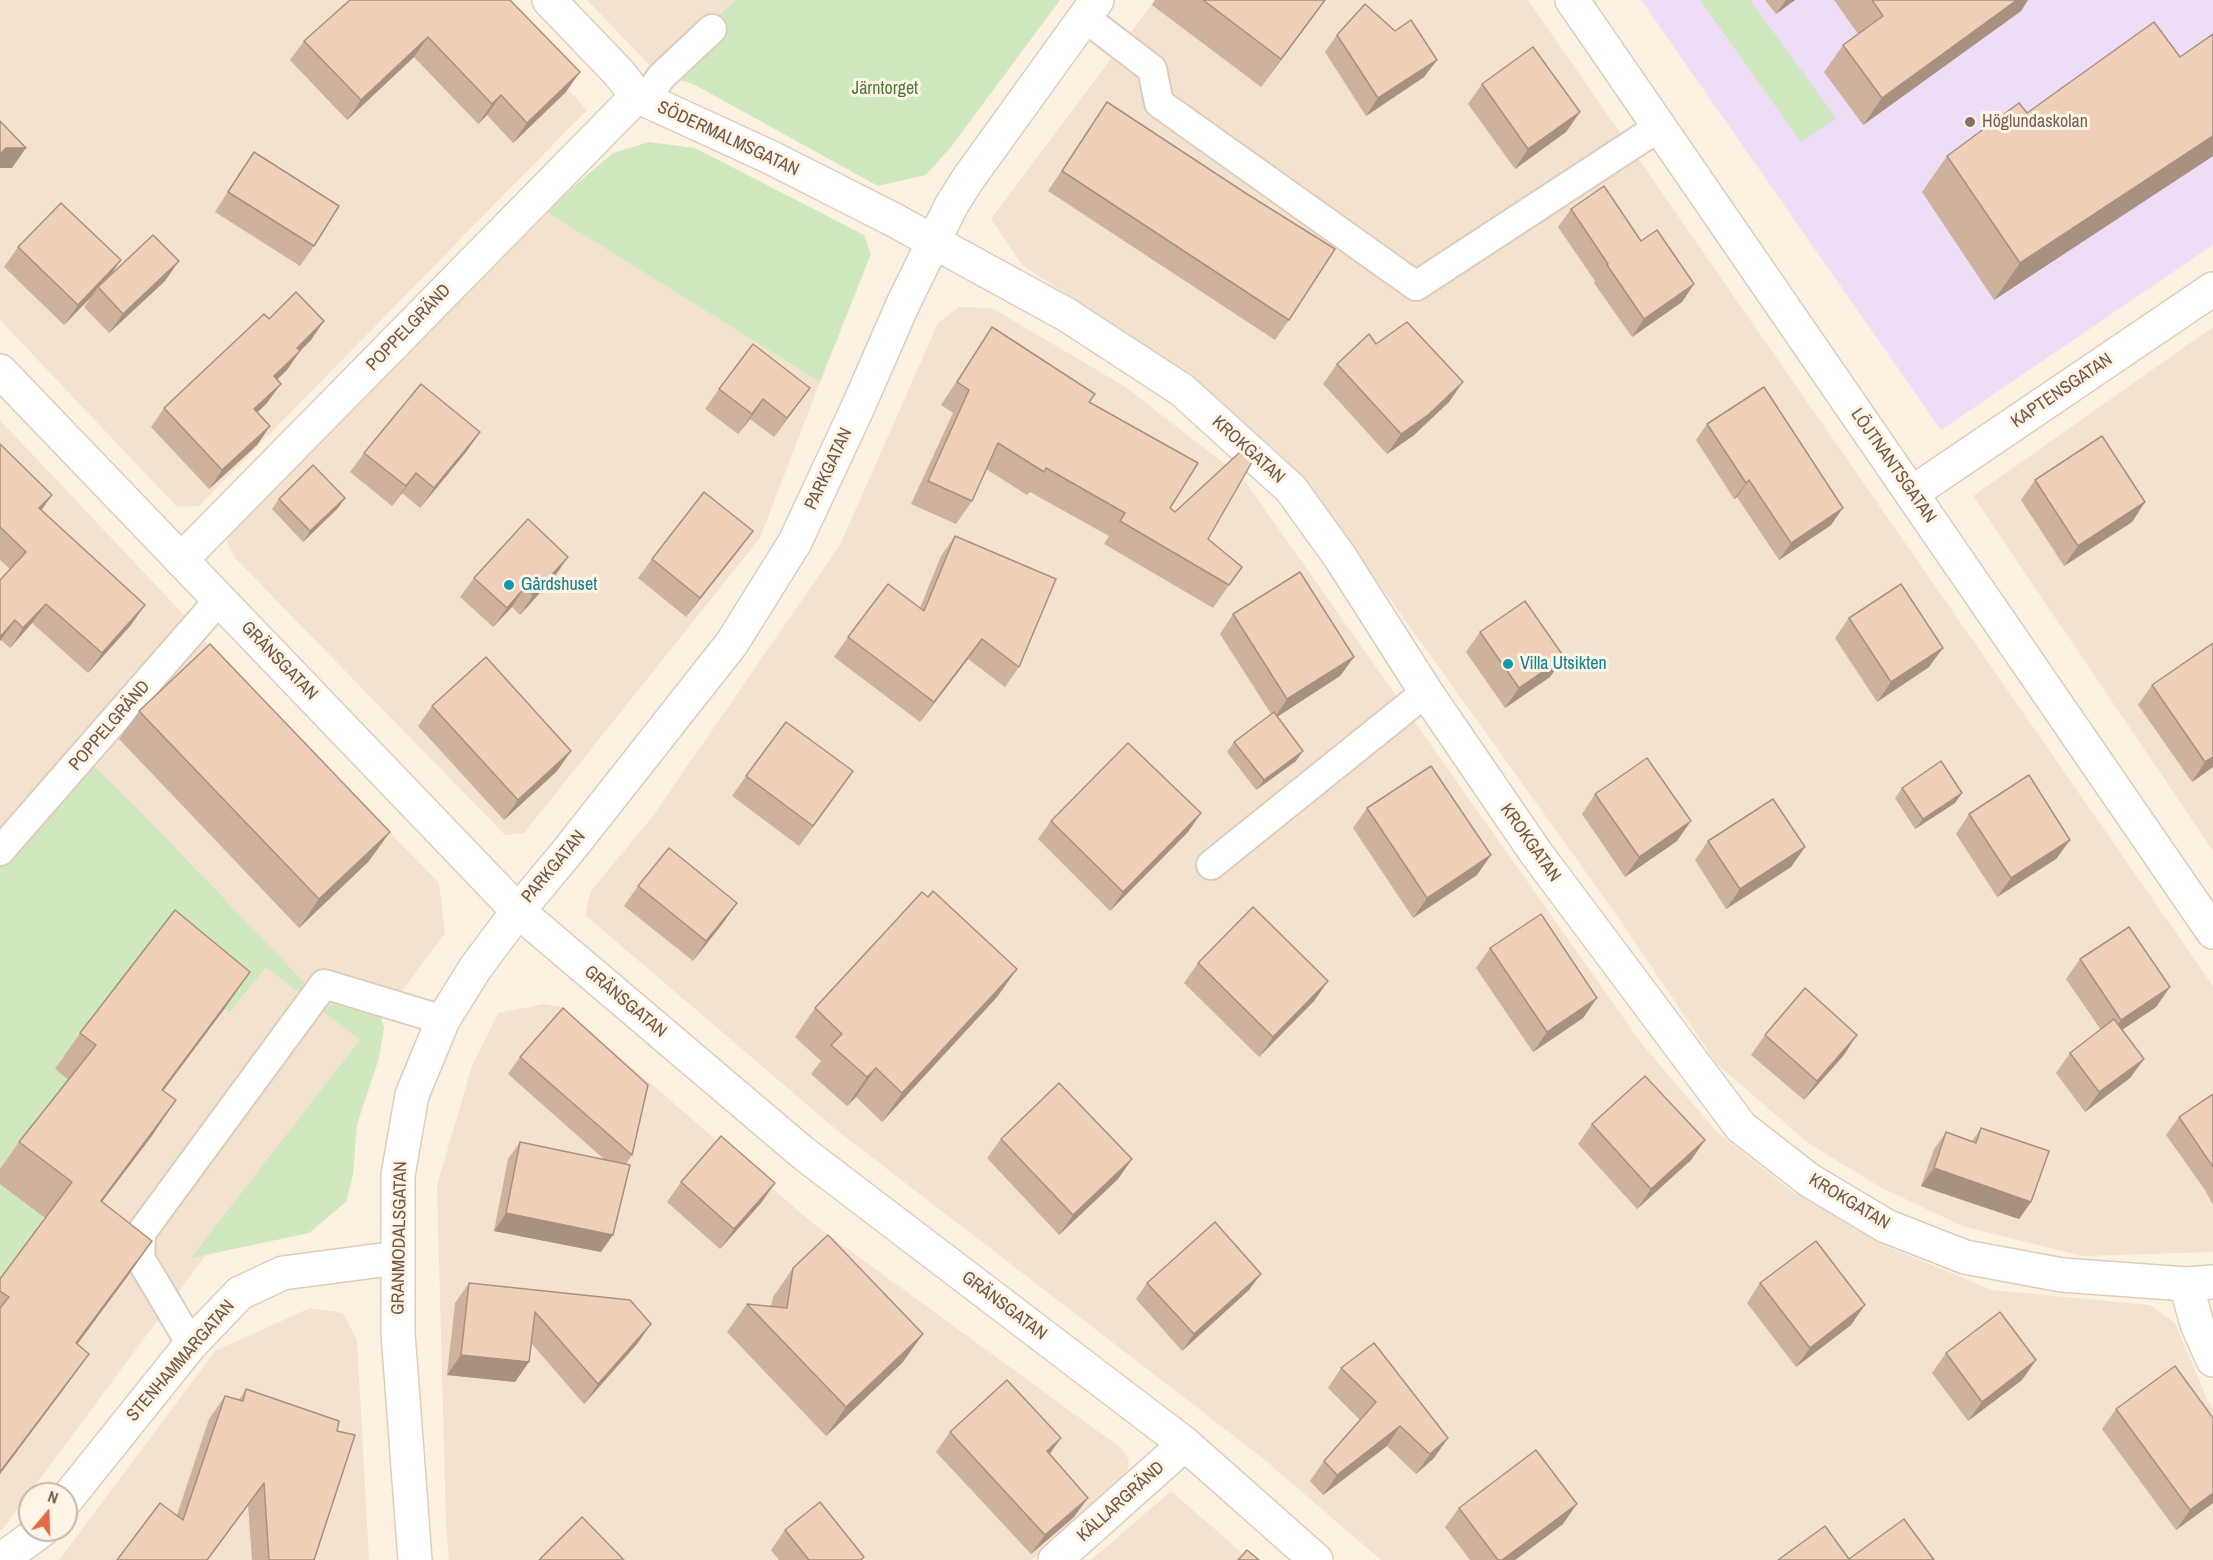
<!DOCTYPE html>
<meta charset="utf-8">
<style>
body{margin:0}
#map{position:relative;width:2213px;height:1560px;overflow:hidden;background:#fcf1e0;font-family:"Archivo Narrow",sans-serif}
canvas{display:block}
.north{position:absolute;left:18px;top:1482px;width:60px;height:60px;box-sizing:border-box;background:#fff5e6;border:2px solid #c6b6a7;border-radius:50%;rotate:19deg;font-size:16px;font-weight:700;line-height:24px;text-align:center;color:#715748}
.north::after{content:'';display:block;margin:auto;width:21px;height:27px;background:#e46a46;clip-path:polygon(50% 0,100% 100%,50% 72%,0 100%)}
</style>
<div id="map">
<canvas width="2213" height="1560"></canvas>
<div class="north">N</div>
</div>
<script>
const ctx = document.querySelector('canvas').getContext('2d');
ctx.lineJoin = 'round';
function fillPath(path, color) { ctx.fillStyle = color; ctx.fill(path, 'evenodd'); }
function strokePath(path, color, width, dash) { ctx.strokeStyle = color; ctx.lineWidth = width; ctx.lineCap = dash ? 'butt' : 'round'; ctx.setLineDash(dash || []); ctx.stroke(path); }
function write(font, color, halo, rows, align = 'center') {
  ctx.font = font + ' "Archivo Narrow",sans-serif'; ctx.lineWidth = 6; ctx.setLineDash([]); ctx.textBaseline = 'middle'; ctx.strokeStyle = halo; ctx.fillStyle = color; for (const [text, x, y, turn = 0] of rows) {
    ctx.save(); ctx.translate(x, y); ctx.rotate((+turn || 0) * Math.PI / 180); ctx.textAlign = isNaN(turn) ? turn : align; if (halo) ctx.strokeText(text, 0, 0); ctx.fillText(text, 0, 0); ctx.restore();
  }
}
fillPath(new Path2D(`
 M0,0H486L587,110L199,506L177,507L0,320Z
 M587,0H735L657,73Z
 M1155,0H1528L2213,986V1252L2082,1256L1962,1226L1880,1187L1808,1143L1717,1064L1613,910L1303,478L1183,370L1022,265L991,219Z
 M545,211L820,382L760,538L524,833L505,835L235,558L227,542L234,516Z
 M959,307L992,308L1124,386L1242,477L1642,1044L1717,1132L1790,1190L1881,1244L1992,1290L2150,1305L2175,1323L2208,1401L2213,1409V1560H1381L1260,1456L839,1132L585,915L591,891L652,817L840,545L938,323Z
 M2213,327V851L1973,496Z
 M0,420L186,617L0,833Z
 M202,639L439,883L445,933L2,1530H0V882Z
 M544,1004L562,1007L815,1225L1121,1448L1129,1460L1125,1481L1032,1560H449L446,1525L437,1185L472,1066L498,1013Z
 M310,1308L343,1313L357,1340L369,1560H59L215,1351Z
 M1171,1491L1250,1560H1091Z`), '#f3e2cf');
fillPath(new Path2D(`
 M1641,0H2213V245L1941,430Z`), '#eeddf7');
fillPath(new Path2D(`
 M735,0H1060L951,147L926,175L878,186L693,84L657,73Z
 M1700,0H1750L1836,118L1801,142Z
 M649,142L695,148L864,235L871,254L820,382L545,211L613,153Z
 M75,747L142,813L316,995L311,1002L266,967L229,1013L225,1008L71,1082L0,1170V833Z
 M338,1004L364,1010L381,1018L384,1028L379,1058L357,1124L353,1175L346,1202L309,1233L191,1258L360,1040L320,1009Z
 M0,1184L46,1219L0,1281Z`), '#d0e8bf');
const service = new Path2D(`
 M1084,17L1152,69L1159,103L1416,286L1659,127
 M645,100L661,77L712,29
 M0,851L219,600
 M1211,865L1426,692
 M191,1344L140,1258L141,1233L324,984L443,1020`);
const minor = new Path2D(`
 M549,0L619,73L637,96L772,158L894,220L1067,315L1182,390L1291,489L1340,557L1426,692L1536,853L1741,1127L1809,1180L1886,1226L1965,1257L2062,1275L2186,1284L2213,1282
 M1097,0L968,179L951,206L903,304L858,407L795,542L732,643L568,851L518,911L803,1153L1185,1444L1316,1560
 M1572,0L2213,932
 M1912,493L2213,289
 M181,560L637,96
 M2186,1284L2197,1324L2213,1360
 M66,1500L191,1344L240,1293L283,1273L397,1258
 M1,1560L42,1530
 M1055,1560L1185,1444`);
const tertiary = new Path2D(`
 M0,371L518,911L476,967L443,1020L412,1095L398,1175V1333L415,1560`);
strokePath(service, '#dfcdbc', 32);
strokePath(minor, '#dfcdbc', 36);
strokePath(tertiary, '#dfcdbc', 36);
strokePath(service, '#fff', 28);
strokePath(minor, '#fff', 33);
strokePath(tertiary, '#fff', 33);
fillPath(new Path2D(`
 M350,0L566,92L513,143L487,115L478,124L414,57L347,120L290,60L304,41Z
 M1155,0H1325L1261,87L1152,5Z
 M1765,0H1795L1776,14Z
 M1834,0H2028L2021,11L1863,125L1824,72L1843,45L1858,34Z
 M2213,34V156L1994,300L1922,192L1947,156L2027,113L2180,57Z
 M1337,35L1437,60L1424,77L1366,116L1325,52Z
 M1482,84L1580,112L1566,132L1515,169L1468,104Z
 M1107,102L1289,320L1275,340L1048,191Z
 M254,152L314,246L300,266L215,212L240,172Z
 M1571,209L1641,241L1694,284L1682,302L1632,337L1594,283L1595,281L1558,227Z
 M18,247L110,276L165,281L109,333L84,307L92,296L64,325L4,267Z
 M269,319L311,340L300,351L287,370L277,380L267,403L258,412L270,426L257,445L209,489L151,427L164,408Z
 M992,327L1089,402L1170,508L1242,567L1213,608L1104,544L1109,536L1030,492L1027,495L986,469L972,501L956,524L911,504L953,413L941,405Z
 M1376,344L1449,402L1414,435L1387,454L1323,384L1337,364Z
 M719,389L796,407L774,437L750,419L738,434L705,409Z
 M1707,424L1831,525L1779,560L1737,497L1734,499L1696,440Z
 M480,432L466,452L420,508L402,493L392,506L350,472L364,453Z
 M0,444L52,495L41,510L131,625L88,673L32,623L10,648L1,640L0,641V580L10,569L0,560Z
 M2035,480L2145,502L2132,522L2064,566L2021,500Z
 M345,498L338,508L303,542L272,509L279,499Z
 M753,531L739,550L686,617L638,578L652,559Z
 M955,536L1019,667L1005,687L968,659L920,722L834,657L848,637L920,608L941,556Z
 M568,557L555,576L520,615L512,607L493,627L460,597L474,578Z
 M1233,614L1354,657L1340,676L1277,716L1296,761L1256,790L1227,752L1234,742L1271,714L1220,634Z
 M1849,618L1929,667L1877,702L1835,638Z
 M1480,632L1564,657L1550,677L1505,708L1466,652Z
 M2152,685L2213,767L2192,782L2138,705Z
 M432,706L571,751L557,771L504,820L418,726Z
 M139,711L369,861L299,928L119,739Z
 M853,771L799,846L732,796L746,776Z
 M1902,788L1962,793L1955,803L1915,829L1895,798Z
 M1595,794L1677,841L1625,877L1582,814Z
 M1367,808L1477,875L1413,918L1353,828Z
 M1201,813L1188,832L1110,911L1038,839L1051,821Z
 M1969,814L2070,840L2056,859L1997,897L1956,834Z
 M1708,841L1805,847L1791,867L1726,909L1695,860Z
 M638,886L737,903L723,923L693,961L624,906Z
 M1490,948L1597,998L1583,1018L1533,1052L1476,968Z
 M2080,959L2170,987L2156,1007L2122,1030L2144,1059L2130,1078L2085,1112L2056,1073L2070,1053L2101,1030L2066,979Z
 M1198,963L1328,981L1314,1001L1259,1057L1184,983Z
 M1017,969L997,997L882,1122L856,1097L847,1106L811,1074L821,1061L795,1037L815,1008Z
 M225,1008L163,1090L176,1100L151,1137L102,1202L152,1241L127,1277L77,1344L63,1390L0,1474V1279L45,1218L0,1184V1169L19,1142L69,1080L55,1069L80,1033Z
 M1765,1035L1844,1055L1804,1100L1751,1055Z
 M520,1057L632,1155L626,1164L601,1252L494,1231L508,1159L520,1142L605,1160L508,1074Z
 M2213,1094V1205L2205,1190L2166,1135L2179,1117Z
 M1592,1124L1705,1140L1691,1160L1637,1209L1578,1144Z
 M1981,1128L2031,1202L2019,1219L1921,1186L1934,1149L1946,1132L1972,1141Z
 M1001,1139L1132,1159L1118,1179L1059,1235L987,1158Z
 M681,1182L775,1183L761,1203L720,1249L667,1202Z
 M793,1268L903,1362L826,1436L727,1332L747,1304L771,1306L773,1297Z
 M469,1283L651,1324L637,1344L584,1404L531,1343L515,1382L447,1375L455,1303Z
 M1147,1283L1249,1290L1182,1351L1136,1299Z
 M1760,1283L1851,1325L1796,1367L1747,1303Z
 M1946,1353L2036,1360L2022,1380L1968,1421L1932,1373Z
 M1341,1368L1448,1438L1434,1458L1416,1474L1387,1446L1323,1495L1310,1481L1324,1461L1360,1420L1328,1388Z
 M246,1389L314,1560H252L248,1505L208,1560L177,1515L209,1419L225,1396L239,1400Z
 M2116,1409L2213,1418V1503L2176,1530L2102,1429Z
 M950,1432L1061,1438L1050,1454L1074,1517L1031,1554L936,1452Z
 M1459,1508L1563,1524L1515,1560H1470L1445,1527Z
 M785,1530L862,1560H779L771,1550Z`), '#ceb29e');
fillPath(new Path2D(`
 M1325,0L1308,24L1261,87L1281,59Z
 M1786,0H1795L1776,14Z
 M2017,0H2028L2021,11L1863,125L1882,98Z
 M428,37L414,57L347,120L361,100Z
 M1437,60L1424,77L1366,116L1378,98Z
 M580,72L566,92L513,143L527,123Z
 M501,95L487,115L478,124L492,104Z
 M1580,112L1566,132L1515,169L1528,149Z
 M2213,136V156L1994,300L2020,263Z
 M6,148H26L12,168H0V154Z
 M121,260L107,280L98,287L92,296L64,325L78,305Z
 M179,261L165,281L109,333L123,314Z
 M1694,284L1682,302L1632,337L1644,319Z
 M324,321L311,340L288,363L300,351L287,370L260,395L274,376L297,348Z
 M1463,382L1449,402L1414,435L1387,454L1401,434Z
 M281,384L267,403L241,428L254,409Z
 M810,388L796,407L774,437L787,418Z
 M763,399L750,419L738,434L752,414Z
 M270,426L257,445L209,489L222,470Z
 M480,432L466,452L420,508L434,488Z
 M416,473L402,493L392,506L406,486Z
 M1749,480L1737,497L1734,499L1746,483Z
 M52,495L38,515L39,508Z
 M345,498L338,508L303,542L310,531Z
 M2145,502L2132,522L2064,566L2078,546Z
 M1843,508L1831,525L1779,560L1791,543Z
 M753,531L739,550L686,617L700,598Z
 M568,557L555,576L520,615L533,595Z
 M525,587L512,607L493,627L507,608Z
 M46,604L32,623L10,648L23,628Z
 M145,605L131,625L88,673L102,653Z
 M15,620L1,640L0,641V637Z
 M982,639L968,659L920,722L934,702Z
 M1943,648L1929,667L1877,702L1891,682Z
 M1354,657L1340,676L1274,719L1287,699Z
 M1564,657L1550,677L1505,708L1519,688Z
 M571,751L557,771L504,820L518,800Z
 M1303,751L1296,761L1256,790L1264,780Z
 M2213,757V767L2192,782L2205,762Z
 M853,771L839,791L799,846L813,826Z
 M1962,793L1955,803L1915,829L1923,819Z
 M1201,813L1188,832L1110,911L1123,892Z
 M1691,821L1677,841L1625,877L1639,857Z
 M390,832L369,861L299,928L319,899Z
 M2070,840L2056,859L1997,897L2011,878Z
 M1805,847L1791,867L1726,909L1740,889Z
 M1491,855L1477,875L1413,918L1427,898Z
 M737,903L723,923L693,961L706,941Z
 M1017,969L997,997L882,1122L902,1093Z
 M250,972L225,1008L137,1126L162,1090Z
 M1328,981L1314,1001L1259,1057L1273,1037Z
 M2170,987L2156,1007L2107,1040L2121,1020Z
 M1597,998L1583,1018L1533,1052L1547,1032Z
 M1857,1035L1844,1055L1804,1100L1817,1081Z
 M2144,1059L2130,1078L2085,1112L2099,1092Z
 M876,1068L856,1097L847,1106L867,1077Z
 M176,1100L151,1137L75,1237L101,1201Z
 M1705,1140L1691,1160L1637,1209L1651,1189Z
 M1132,1159L1118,1179L1059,1235L1073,1215Z
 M1934,1168L2031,1202L2019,1219L1921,1186Z
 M775,1183L761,1203L720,1249L734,1229Z
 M506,1213L613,1235L601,1252L494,1231Z
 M152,1241L127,1277L51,1380L76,1343Z
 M1261,1274L1249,1290L1182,1351L1194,1334Z
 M1865,1305L1851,1325L1796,1367L1810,1348Z
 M651,1324L637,1344L584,1404L598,1384Z
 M923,1334L903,1362L826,1436L846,1407Z
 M89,1354L63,1390L0,1474V1472Z
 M461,1355L529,1362L515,1382L447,1375Z
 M2036,1360L2022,1380L1968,1421L1982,1402Z
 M1400,1426L1387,1446L1323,1495L1337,1475Z
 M1061,1438L1047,1457V1451Z
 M1448,1438L1434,1458L1416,1474L1430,1454Z
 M2213,1493V1503L2176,1530L2190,1510Z
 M1088,1498L1074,1517L1031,1554L1045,1535Z
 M1577,1504L1563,1524L1515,1560H1502Z`), '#a89181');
const building = new Path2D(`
 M350,0H510L580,72L527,123L501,95L492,104L428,37L361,100L304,41Z
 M1203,0H1325L1281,59Z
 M1872,0H2017L1882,98L1843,45L1883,16Z
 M1365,4L1395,31L1411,20L1437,60L1378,98L1337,35Z
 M2154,22L2180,57L2213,34V136L2020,263L1947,156L2019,103L2027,113Z
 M1533,47L1580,112L1528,149L1482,84Z
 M1107,102L1247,194L1335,249L1289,320L1062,171Z
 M0,121L26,148H6L0,154Z
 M254,152L339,206L314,246L228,192Z
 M1604,186L1641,241L1657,230L1694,284L1644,319L1607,265L1608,264L1571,209Z
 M61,203L121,260L78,305L18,247Z
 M153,235L179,261L123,314L98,287Z
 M296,292L324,321L297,348L300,351L274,376L281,384L254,409L270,426L222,470L164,408L264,314L269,319Z
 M1407,322L1463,382L1428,415L1401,434L1337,364L1369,334L1376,344Z
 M992,327L1095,394L1089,402L1198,463L1170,508L1175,512L1252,441L1260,448L1208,539L1242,567L1229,585L1120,521L1125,513L1046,468L1044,472L998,443L972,501L928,481L969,390L957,382Z
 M753,344L810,388L787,418L763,399L752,414L719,389Z
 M421,384L480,432L434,488L416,473L406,486L364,453Z
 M1764,387L1843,508L1791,543L1749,480L1746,483L1707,424Z
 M2102,436L2145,502L2078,546L2035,480Z
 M0,444L52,495L39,508L145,605L102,653L46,604L23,628L15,620L0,637V580L26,552L0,527Z
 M313,465L345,498L310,531L279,499Z
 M704,492L753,531L700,598L652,559Z
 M528,519L568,557L533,595L525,587L507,608L474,578Z
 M955,536L1056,579L1019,667L982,639L934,702L848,637L888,584L924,611Z
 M1300,572L1354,657L1287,699L1233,614Z
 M1901,584L1943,648L1891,682L1849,618Z
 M1525,601L1564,657L1519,688L1480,632Z
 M2213,643V757L2205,762L2152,685Z
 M210,644L390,832L319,899L139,711Z
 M486,657L571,751L518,800L432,706Z
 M1274,712L1303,751L1264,780L1234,742Z
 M786,722L853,771L813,826L746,776Z
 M1128,743L1201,813L1123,892L1051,821Z
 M1647,758L1691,821L1639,857L1595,794Z
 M1941,761L1962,793L1923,819L1902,788Z
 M1431,766L1491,855L1427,898L1367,808Z
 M2029,775L2070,840L2011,878L1969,814Z
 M1773,799L1805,847L1740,889L1708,841Z
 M669,848L737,903L706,941L638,886Z
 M933,891L1017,969L902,1093L876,1068L867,1077L831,1045L842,1034L815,1008L922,892L928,897Z
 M1253,907L1328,981L1273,1037L1198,963Z
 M175,910L250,972L162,1090L176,1100L101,1201L152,1241L76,1343L89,1354L0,1472V1308L9,1297L0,1291V1279L72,1182L19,1142L96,1045L80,1033Z
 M1541,914L1597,998L1547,1032L1490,948Z
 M2129,927L2170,987L2121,1020L2080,959Z
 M1805,988L1857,1035L1817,1081L1765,1035Z
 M563,1008L648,1085L632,1155L520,1057Z
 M2114,1019L2144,1059L2099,1092L2070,1053Z
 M1645,1076L1705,1140L1651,1189L1592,1124Z
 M1059,1083L1132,1159L1073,1215L1001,1139Z
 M2213,1094V1167L2179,1117Z
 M1981,1128L2049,1151L2031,1202L1934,1168L1946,1132L1976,1143Z
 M721,1136L775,1183L734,1229L681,1182Z
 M520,1142L630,1165L613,1235L506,1213Z
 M1215,1222L1261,1274L1194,1334L1147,1283Z
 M828,1235L923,1334L846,1407L747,1304L787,1308L793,1268Z
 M1816,1241L1865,1305L1810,1348L1760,1283Z
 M469,1283L630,1300L651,1324L598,1384L535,1312L529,1362L461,1355Z
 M2000,1312L2036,1360L1982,1402L1946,1353Z
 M1374,1343L1448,1438L1430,1454L1400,1426L1337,1475L1324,1461L1376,1402L1341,1368Z
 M2175,1366L2213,1418V1493L2190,1510L2116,1409Z
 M1007,1380L1061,1438L1047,1451L1088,1498L1045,1535L950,1432Z
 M246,1389L339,1421L337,1431L355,1435L314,1560H269L264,1483L207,1560H117L160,1503L183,1520L225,1396L243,1401Z
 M1536,1450L1577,1504L1502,1560H1498L1459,1508Z
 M820,1502L864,1557L861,1560H809L785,1530Z
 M582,1517L624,1560H539Z
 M1904,1519L1934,1560H1778L1825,1526L1849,1559Z
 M1247,1550L1259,1560H1238Z`);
fillPath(building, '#f0cfb8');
strokePath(building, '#a89181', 1.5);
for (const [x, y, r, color] of [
 [1970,122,6,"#8d6e63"],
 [509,585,6,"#0f9aa8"],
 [1508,664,6,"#0f9aa8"]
]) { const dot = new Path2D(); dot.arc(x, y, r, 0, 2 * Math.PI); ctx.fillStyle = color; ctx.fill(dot); strokePath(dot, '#fff5e6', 2); }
write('18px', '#517841', '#fff5e6', [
 ["Järntorget",885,89]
]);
write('18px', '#785e54', '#fff5e6', [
 ["Höglundaskolan",1982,122]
], 'left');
write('18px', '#715748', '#fff5e6', [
 ["SÖDERMALMSGATAN",728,139,25],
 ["POPPELGRÄND",409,328,-46],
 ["KAPTENSGATAN",2062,391,-34],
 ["KROKGATAN",1248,450,42],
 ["LÖJTNANTSGATAN",1893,466,55],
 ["PARKGATAN",829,469,-65],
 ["GRÄNSGATAN",279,661,46],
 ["POPPELGRÄND",110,726,-49],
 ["KROKGATAN",1530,843,55],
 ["PARKGATAN",554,867,-50],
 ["GRÄNSGATAN",625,1002,40],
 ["KROKGATAN",1849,1202,31],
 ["GRANMODALSGATAN",400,1238,-89],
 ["GRÄNSGATAN",1004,1306,37],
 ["STENHAMMARGATAN",181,1361,-49],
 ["KÄLLARGRÄND",1121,1502,-42]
]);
write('18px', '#0d838f', '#fff5e6', [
 ["Gårdshuset",521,585],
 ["Villa Utsikten",1520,664]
], 'left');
</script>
